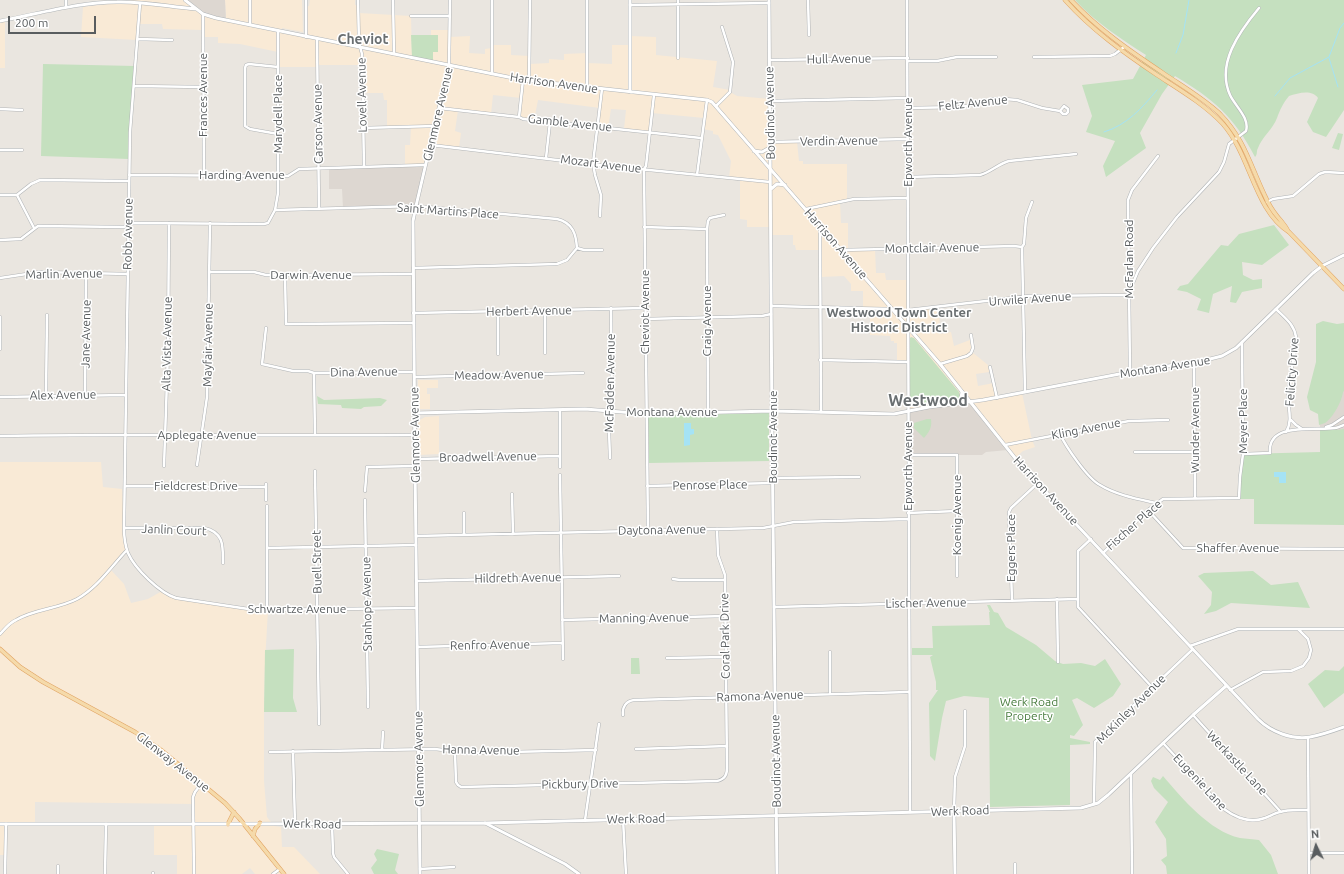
<!DOCTYPE html>
<style>
body{margin:0}
#map{position:relative;width:1344px;height:874px;overflow:hidden;background:#eae6e0;font-family:Ubuntu,sans-serif}
canvas{display:block}
.north{position:absolute;left:1296px;top:826px;width:40px;height:40px;-webkit-text-stroke:3px #fff;paint-order:stroke;rotate:355deg;font-size:11px;font-weight:700;line-height:16px;text-align:center;color:#595d5f}
.north::after{content:'';display:block;margin:auto;width:14px;height:18px;background:#595d5f;clip-path:polygon(50% 0,100% 100%,50% 72%,0 100%)}
.scale{position:absolute;left:8px;top:16px;width:88px;height:18px;box-sizing:border-box;border:2px solid #595d5f;border-top:0;padding-left:5px;font-size:12px;line-height:14px;white-space:nowrap;color:#595d5f;-webkit-text-stroke:3px #fff;paint-order:stroke}
</style>
<div id="map">
<canvas width="1344" height="874"></canvas>
<div class="north">N</div>
<div class="scale">200 m</div>
</div>
<script>
const ctx = document.querySelector('canvas').getContext('2d');
ctx.lineJoin = 'round';
function fillPath(path, color) { ctx.fillStyle = color; ctx.fill(path, 'evenodd'); }
function strokePath(path, color, width, dash) { ctx.strokeStyle = color; ctx.lineWidth = width; ctx.lineCap = dash ? 'butt' : 'round'; ctx.setLineDash(dash || []); ctx.stroke(path); }
function write(font, color, halo, rows, align = 'center') {
  ctx.font = font + ' Ubuntu,sans-serif'; ctx.lineWidth = 3; ctx.setLineDash([]); ctx.textBaseline = 'middle'; ctx.strokeStyle = halo; ctx.fillStyle = color; for (const [text, x, y, turn = 0] of rows) {
    ctx.save(); ctx.translate(x, y); ctx.rotate((+turn || 0) * Math.PI / 180); ctx.textAlign = isNaN(turn) ? turn : align; if (halo) ctx.strokeText(text, 0, 0); ctx.fillText(text, 0, 0); ctx.restore();
  }
}
fillPath(new Path2D(`
 M128,0H185L226,20L225,0H302L303,32L282,28V32L306,36V6H309L310,0H355V5H358L359,13L411,16L412,57L433,61V52L438,51V35H431V30H450V37L470,36L469,53L485,54V49L492,48V45H511V55L530,56V64L549,63V59L564,60V54L587,53V63L612,64V45H630V36L656,37V55L717,61L713,87L730,90V92L737,96L770,99L771,142H797L799,161H803V164H847V200L840,202L841,223H848V250L875,249L876,273H885L886,280H908V310L938,307L941,334L951,332L954,346L970,340L972,352L988,365L989,372L976,374L978,386L994,383L997,398L1022,393L1032,440L1035,447L1023,451L1015,458L1004,445L957,403L942,402L908,412V362H897V343H894V341H891L890,336L870,335V309H863V291H851V284L844,276L820,277V250H796L795,245H793V235H771V227H747V220L740,219V180L729,178L731,161L718,135L713,134V131L703,129L704,118L652,113L650,132L624,129L626,110L611,109L608,128L598,126L600,108L538,100L534,120L519,117L521,98L493,95L491,114L458,110L455,131L461,133L459,148L431,145L425,165L405,166V145H410L411,127H387V100H384L383,93H362L361,65H317V67H278V52L240,44L218,43V37H203V30L163,29L162,24H139L137,40L81,37L83,7L127,2Z
 M5,20V68H0V21Z
 M418,380H438V388H427V394H430V409H420L418,408Z
 M439,416V454L419,455L418,421L425,417Z
 M0,462H101L103,487L122,489L124,528L127,550L110,569L124,584L131,603L148,599L162,591L171,596L247,610H268L265,662L264,712V781L267,817L274,826L281,827L282,847H294L320,874H255L250,868L242,874H177V855H154V824H194L193,804L35,802V824H6L5,855H0Z`), '#f9ead6');
fillPath(new Path2D(`
 M185,0H225L226,20L203,14Z
 M425,165L416,206L343,208L342,189H329V168Z
 M1344,371V450L1320,428L1319,382Z
 M971,402L1008,450L986,452L982,455H908V412L929,407Z`), '#ddd7d1');
fillPath(new Path2D(`
 M1075,0H1344V110L1326,137L1313,132L1307,122L1318,98C1312,89 1298,93 1289,96C1283,103 1280,110 1277,118C1273,129 1262,137 1258,148C1256,151 1258,154 1255,157C1234,116 1213,99 1175,76L1162,94L1140,133L1146,148L1106,177L1103,166L1115,141L1086,132L1092,116L1082,85L1133,79L1146,55C1121,39 1095,22 1075,0Z
 M411,35H438V52H433V62L412,57Z
 M43,64L135,66L129,159L41,156Z
 M1338,133L1343,134L1339,150L1332,148Z
 M1274,225L1289,245L1262,265L1242,262L1243,275L1253,280L1262,279V288L1242,292L1236,303L1230,302L1232,286L1213,294L1209,313L1197,310L1201,299L1187,292L1177,290L1180,286L1188,284L1221,245L1228,246L1239,234Z
 M1323,321L1337,324L1344,323V391L1343,392C1342,401 1333,418 1325,423C1323,424 1321,424 1319,425L1318,414L1310,410L1307,397L1316,362V324Z
 M911,337L914,338L959,392L960,396L958,399L930,402L912,406L910,403V338Z
 M317,396L324,400L380,398L387,400L381,406L364,407L361,409L342,408L341,405L318,404Z
 M769,413V461L649,463L648,416Z
 M927,419H931C932,427 930,431 924,438L914,428V423Z
 M1337,427V430L1344,429V525L1254,524V499H1238L1243,454L1320,452V428Z
 M1253,571L1271,585L1298,582L1310,608L1231,603L1216,611L1204,614L1211,605L1212,592L1198,576L1204,573Z
 M987,605H990L994,612L998,613L1006,627L1036,645L1055,661L1063,664L1081,663L1095,666L1105,659L1121,684L1113,696L1094,708L1077,698L1072,700L1083,725L1074,736L1070,735V738L1090,742V744L1070,745V805L990,807L989,698L964,696L946,701L942,718L935,761L930,756L929,703L938,690H936V682L930,657L933,655H912V648H933L932,626L990,625L989,612H990Z
 M294,649L293,698L297,712H264L265,650Z
 M631,658H639L640,674H631Z
 M1344,666V693L1324,708L1308,684L1325,670L1339,671Z
 M1163,776C1183,799 1209,831 1240,838C1246,839 1253,839 1259,840L1271,855L1278,874H1167L1166,866L1161,860L1167,856L1166,839L1155,822L1168,802L1154,788L1151,781L1153,777L1160,780Z
 M377,849L399,854L395,870L398,874H374L371,868L377,860L374,854Z`), '#c5e0bf');
fillPath(new Path2D(`
 M684,423H691V429H694V434L690,435V445L684,446Z
 M1274,472H1286V483H1279V477H1274Z`), '#a5e3f5');
strokePath(new Path2D(`
 M1176,53L1183,35L1189,0
 M1329,57L1340,28L1344,23
 M1329,58L1338,87
 M1275,96L1290,78L1329,57
 M1104,132C1127,125 1142,108 1157,90`), '#a5e3f5', 1);
const minor = new Path2D(`
 M66,0V7
 M250,0V25
 M306,0V37
 M358,0L359,43L362,54L364,167
 M393,0L394,54
 M678,0V58
 M808,0L809,35
 M907,0L910,812
 M140,4L130,132L124,528C124,537 125,545 128,553C135,569 160,593 176,598L255,610L417,608
 M630,5L769,3
 M203,14L204,175
 M411,16H450
 M138,39L172,40
 M317,39L319,209
 M1034,57L1110,56L1115,54L1124,47
 M770,60L908,58
 M908,61H937L957,57H996
 M449,65L450,0
 M278,67L249,64L246,65L245,68V126L250,129L278,134
 M492,74V0
 M529,81L530,0
 M134,86L203,87
 M587,87V0
 M770,101L908,98
 M716,106L730,92L733,62L722,27
 M439,108L519,117L523,119L701,138
 M908,108L962,107L994,99H1005L1017,100L1042,108L1060,111L1063,114H1066L1068,112V109L1064,106L1060,111
 M0,109L22,110
 M519,117L523,80
 M362,128L435,126
 M771,142L908,139
 M431,145L599,165L770,182
 M0,150H22
 M546,158L550,122
 M129,175L282,176H288L299,169L425,165
 M697,175L707,100
 M908,177L980,175C991,172 998,164 1009,161L1076,154
 M0,195H17L31,184L40,180L129,181
 M17,195L34,228
 M1267,202L1273,199L1293,196L1319,174L1325,172L1344,173
 M806,209L854,199L908,198
 M275,210L416,206L557,219C573,223 576,234 577,248
 M600,216L601,195L595,175L593,163L602,89
 M820,225L821,412
 M644,227L707,229
 M0,240L21,239L38,226L124,227L132,223L264,224L268,223L275,210L278,193V31
 M577,248L584,250H602
 M842,250L974,247L1014,246L1022,247
 M413,268L557,264L567,260L577,248
 M209,272H254L266,275H285L413,274
 M285,275L286,324L414,323
 M0,278L40,272L128,274
 M772,306L892,309
 M1276,309C1285,318 1294,324 1296,337C1296,357 1288,376 1288,396C1288,408 1293,421 1286,432
 M545,310V353
 M908,310L1029,296L1128,295L1138,271L1153,248L1177,217L1219,172L1224,162L1229,144L1246,131C1250,118 1235,106 1230,95C1216,64 1239,32 1259,8
 M498,311V354
 M413,313L645,308
 M0,317V349
 M645,319L762,316L771,314
 M266,328L262,364L293,371H308L314,373L414,372
 M820,360L908,362
 M1194,362L1195,499
 M940,364L967,356L971,353L973,348L971,335
 M990,367L997,398
 M1130,372L1128,200L1132,190L1158,156
 M314,373L315,435
 M414,377L583,373
 M1025,392L1022,247L1024,244L1026,218L1032,202
 M46,395L47,315
 M85,395L86,273
 M0,397L126,395
 M560,410V467
 M708,413L707,229L708,221L710,218L724,215
 M1291,420L1296,425L1302,429
 M1326,427L1332,425L1344,417
 M1060,434C1066,447 1088,479 1100,485C1116,495 1138,499 1156,503
 M0,436C138,434 276,436 415,435
 M1005,445L1129,421L1168,420
 M1135,452H1195
 M1243,454L1270,453C1267,421 1316,431 1335,428C1338,428 1341,426 1344,425
 M908,455H957V576
 M610,458L609,431L612,408L611,308
 M415,459L560,456
 M197,465L207,397L210,223
 M164,466L168,352L169,223
 M315,471L319,724
 M560,475L563,659
 M773,478L859,477
 M266,484V500
 M125,486L266,487
 M647,486L773,483
 M365,491L367,467L415,466
 M512,494L513,534
 M365,500L368,707
 M1148,510L1183,548L1344,549
 M464,513V535
 M908,513L957,511
 M124,528H204C224,532 223,546 223,563
 M648,531L644,169L646,166L654,95
 M416,536L763,528L794,522L908,519
 M1091,539L1078,551V607L1152,687
 M267,548L416,545
 M1103,553L1148,510L1163,499L1239,498L1240,477L1243,454L1242,342
 M673,579L680,580H725
 M416,581L619,576
 M1057,599L1058,662
 M1012,600L1009,512L1011,508L1038,483
 M774,607L1078,599
 M267,610V506
 M562,620L725,616
 M0,634C5,629 9,623 16,620C34,609 58,609 77,599C97,588 111,567 127,550
 M1190,646L1238,629H1344
 M417,647L562,643
 M830,652V694
 M667,658L726,657
 M1230,690L1263,672L1291,671L1303,666L1309,658L1311,650L1308,639L1299,630
 M623,715C622,707 626,701 634,700L908,692
 M1193,715L1280,811
 M1308,738L1309,874
 M1163,743L1224,809C1236,818 1251,823 1265,818C1270,816 1275,813 1280,812C1288,809 1299,810 1308,810
 M636,749L727,746
 M382,750L383,732
 M293,751L295,824
 M270,752L435,749L467,753L596,750
 M455,752L456,782L458,785L461,787L717,781C725,779 727,775 727,768L725,575L718,555L717,529
 M1131,774L1132,874
 M1094,804L1095,742L1193,649
 M954,812L955,777L965,746V711
 M623,819L626,874
 M585,820L599,724
 M332,824L333,853L334,857L348,874
 M1309,853H1344
 M1015,864V874
 M420,869L454,867
 M5,874L6,824
 M58,874V866
 M105,874L106,824
 M153,874V873
 M194,874L193,797L195,792L202,783
 M273,874L280,869`);
const tertiary = new Path2D(`
 M769,0L772,430L777,874
 M754,151L762,152L771,147
 M771,189L777,184L785,185
 M957,403L961,398L962,392
 M929,407C935,402 943,401 950,403
 M415,413L585,409L646,414L772,411L894,414L929,407L983,400L1130,372L1206,360L1222,356L1236,348L1313,273L1322,266L1344,255
 M954,812L955,874
 M485,823L1081,808L1098,803L1108,795L1193,715L1226,686
 M0,824H244
 M420,874L415,466L413,221L416,206L449,65`);
const secondary = new Path2D(`
 M185,0L203,14L216,18L523,80L707,100L712,102L940,364L1019,463L1258,719C1271,732 1292,740 1310,737C1322,735 1333,731 1344,727
 M630,0V92
 M0,21C38,14 78,2 117,2C143,1 170,7 196,9
 M244,824L485,823L565,864L579,874`);
const primary = new Path2D(`
 M1065,0C1092,30 1124,53 1157,75C1180,90 1204,104 1223,124C1251,156 1254,210 1289,232L1344,289
 M1071,0C1098,29 1130,51 1163,73C1182,86 1203,98 1220,114C1245,140 1250,165 1265,196C1268,203 1272,210 1277,216C1281,221 1285,225 1288,231
 M0,649L20,667L43,682L135,732L161,750L225,803L239,818L284,874
 M228,824L234,812
 M253,836L255,829L260,823`);
strokePath(minor, '#b1b4b6', 3.5);
strokePath(tertiary, '#b1b4b6', 4);
strokePath(secondary, '#b0b4b6', 4);
strokePath(primary, '#e1a362', 4.5);
strokePath(minor, '#fff', 2.5);
strokePath(tertiary, '#fff', 3);
strokePath(secondary, '#fff', 3);
strokePath(primary, '#f5daaa', 3.5);
write('12px', '#595d5f', '#fff', [
 ["Hull Avenue",839,59,-1],
 ["Harrison Avenue",554,83,8],
 ["Frances Avenue",203,95,-90],
 ["Lovell Avenue",362,95,-91],
 ["Feltz Avenue",973,103,-6],
 ["Boudinot Avenue",770,113,-91],
 ["Marydell Place",278,114,-90],
 ["Glenmore Avenue",438,114,-77],
 ["Gamble Avenue",570,123,6],
 ["Carson Avenue",318,124,-91],
 ["Verdin Avenue",839,141,-1],
 ["Epworth Avenue",908,142,-90],
 ["Mozart Avenue",601,164,7],
 ["Harding Avenue",242,175],
 ["Saint Martins Place",448,211,4],
 ["Robb Avenue",128,234,-89],
 ["Harrison Avenue",836,244,49],
 ["Montclair Avenue",932,248,-1],
 ["McFarlan Road",1129,259,-90],
 ["Marlin Avenue",64,274,-1],
 ["Darwin Avenue",311,275],
 ["Urwiler Avenue",1030,299,-4],
 ["Herbert Avenue",529,311,-1],
 ["Cheviot Avenue",645,312,-90],
 ["Craig Avenue",707,321,-90],
 ["Jane Avenue",86,334,-89],
 ["Alta Vista Avenue",167,344,-89],
 ["Mayfair Avenue",208,345,-89],
 ["Montana Avenue",1165,367,-9],
 ["Dina Avenue",364,372,-1],
 ["Felicity Drive",1292,372,-86],
 ["Meadow Avenue",499,375,-1],
 ["McFadden Avenue",610,383,-89],
 ["Alex Avenue",63,395,-1],
 ["Montana Avenue",672,412],
 ["Meyer Place",1243,421,-90],
 ["Kling Avenue",1086,429,-11],
 ["Wunder Avenue",1195,430,-90],
 ["Applegate Avenue",207,435],
 ["Glenmore Avenue",415,435,-91],
 ["Boudinot Avenue",773,437,-90],
 ["Broadwell Avenue",488,457,-1],
 ["Epworth Avenue",908,466,-90],
 ["Penrose Place",710,485,-1],
 ["Fieldcrest Drive",196,486],
 ["Harrison Avenue",1046,491,47],
 ["Koenig Avenue",957,515,-90],
 ["Fischer Place",1134,525,-41],
 ["Janlin Court",174,530,2],
 ["Daytona Avenue",662,530,-1],
 ["Eggers Place",1011,548,-90],
 ["Shaffer Avenue",1238,548],
 ["Buell Street",317,562,-91],
 ["Hildreth Avenue",518,578,-1],
 ["Lischer Avenue",926,603,-1],
 ["Stanhope Avenue",367,604,-91],
 ["Schwartze Avenue",297,609],
 ["Manning Avenue",644,618,-1],
 ["Coral Park Drive",725,636,-91],
 ["Renfro Avenue",490,645,-1],
 ["Ramona Avenue",760,696,-2],
 ["McKinley Avenue",1131,709,-45],
 ["Hanna Avenue",481,750,1],
 ["Glenmore Avenue",419,759,-91],
 ["Boudinot Avenue",776,761,-91],
 ["Glenway Avenue",173,762,38],
 ["Werkastle Lane",1237,763,47],
 ["Eugenie Lane",1200,782,47],
 ["Pickbury Drive",580,784,-1],
 ["Werk Road",960,811,-2],
 ["Werk Road",636,819,-1],
 ["Werk Road",312,824,1]
]);
write('12px', '#467b3c', '#fff', [
 ["Werk Road",1029,702],
 ["Property",1029,716]
]);
write('bold 13px', '#6a6f71', '#fff', [
 ["Westwood Town Center",899,313],
 ["Historic District",899,328]
]);
write('bold 14px', '#6a6f71', '#fff', [
 ["Cheviot",363,39]
]);
write('bold 16px', '#6a6f71', '#fff', [
 ["Westwood",928,401]
]);
</script>
